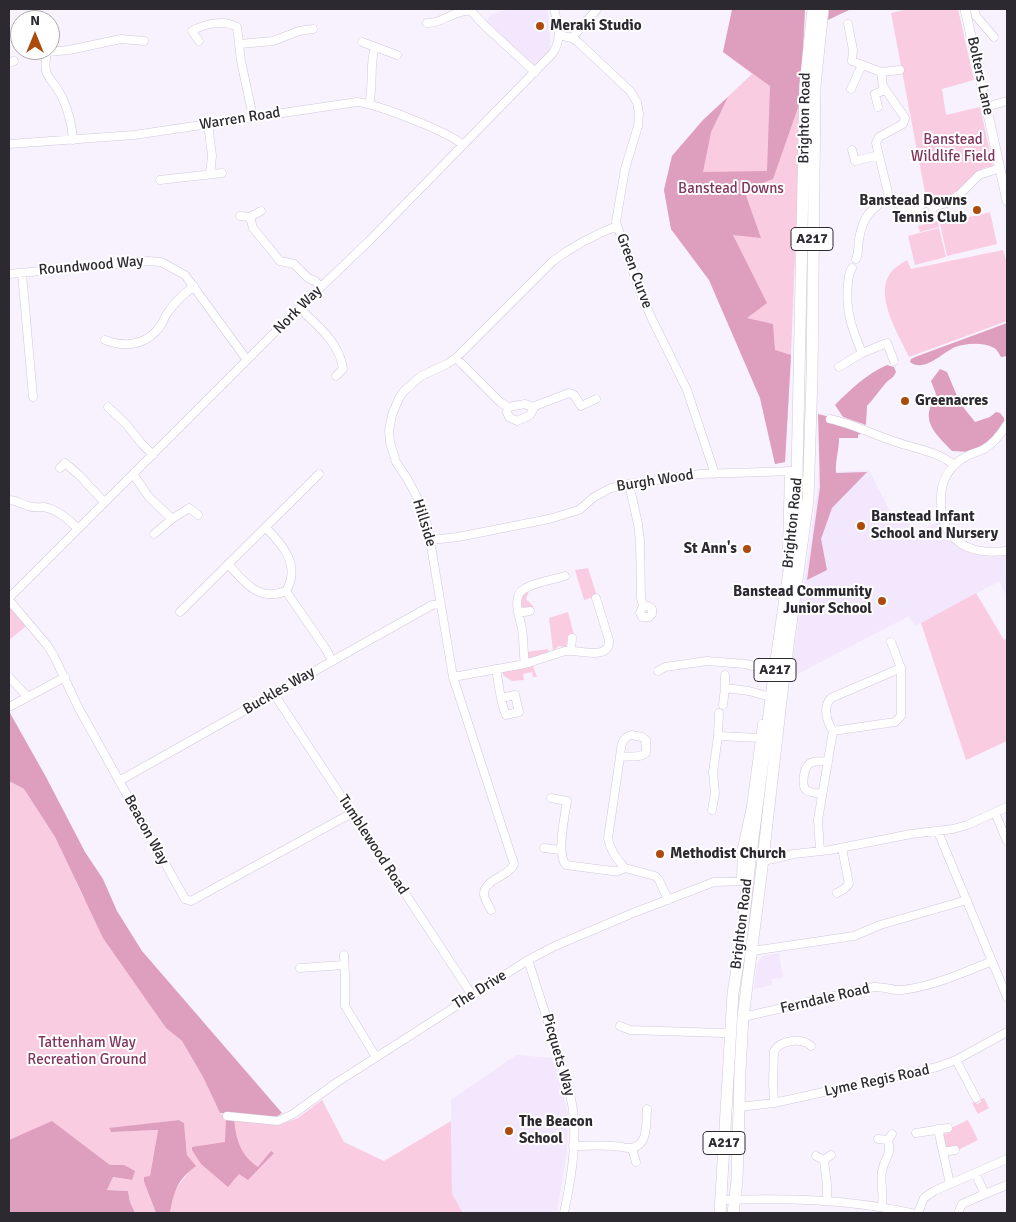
<!DOCTYPE html>
<style>
body{margin:0}
#map{position:relative;width:1016px;height:1222px;overflow:hidden;background:#f8f2fe;font-family:Signika,sans-serif}
canvas{display:block}
.frame{position:absolute;inset:0;border:10px solid #2d2930;pointer-events:none}
.north{position:absolute;left:10px;top:10px;width:50px;height:50px;box-sizing:border-box;background:#fff;border:1px solid #aba9ac;border-radius:50%;rotate:0deg;font-size:14px;font-weight:700;line-height:20px;text-align:center;color:#2d2930}
.north::after{content:'';display:block;margin:auto;width:18px;height:22px;background:#ad4b0d;clip-path:polygon(50% 0,100% 100%,50% 72%,0 100%)}
</style>
<div id="map">
<canvas width="1016" height="1222"></canvas>
<div class="frame"></div>
<div class="north">N</div>
</div>
<script>
const ctx = document.querySelector('canvas').getContext('2d');
ctx.lineJoin = 'round';
function fillPath(path, color) { ctx.fillStyle = color; ctx.fill(path, 'evenodd'); }
function strokePath(path, color, width, dash) { ctx.strokeStyle = color; ctx.lineWidth = width; ctx.lineCap = dash ? 'butt' : 'round'; ctx.setLineDash(dash || []); ctx.stroke(path); }
function write(font, color, halo, rows, align = 'center') {
  ctx.font = font + ' Signika,sans-serif'; ctx.lineWidth = 4; ctx.setLineDash([]); ctx.textBaseline = 'middle'; ctx.strokeStyle = halo; ctx.fillStyle = color; for (const [text, x, y, turn = 0] of rows) {
    ctx.save(); ctx.translate(x, y); ctx.rotate((+turn || 0) * Math.PI / 180); ctx.textAlign = isNaN(turn) ? turn : align; if (halo) ctx.strokeText(text, 0, 0); ctx.fillText(text, 0, 0); ctx.restore();
  }
}
fillPath(new Path2D(`
 M508,9H547L550,23V51L535,69L485,23L490,15Z
 M869,470L896,523L906,519L915,533L939,522L950,540L969,553L988,557L1007,556V596L1002,588L1000,581L915,626L909,616L790,678L818,487V473Z
 M779,953L783,978L772,979V985L754,989L757,965L762,956Z
 M516,1055L554,1058L568,1113L567,1150L557,1213H463L452,1195L451,1100Z`), '#f2e7fc');
fillPath(new Path2D(`
 M731,9H805L791,355L785,462L775,464L760,398L709,280L671,229L664,190L672,156L703,120L752,74L723,52L732,10Z
 M908,9H958L974,80L942,89L946,115L980,107L993,166L984,168L971,177L957,191L942,200L926,198L891,13Z
 M990,212L997,244L947,256L940,224Z
 M938,221L939,227L920,232L918,226Z
 M939,228L946,257L915,265L908,236Z
 M1003,250L1007,264V321L909,357C899,335 873,295 891,272C895,267 902,263 907,260L911,269Z
 M588,568L597,596L584,600L575,570Z
 M528,589L529,591L526,599L534,607H521L520,598Z
 M976,593L1004,640L1007,638V741L966,760L921,623Z
 M9,600L29,624L9,640Z
 M568,612L574,635H568L566,647L559,646L553,651L549,618Z
 M548,649L549,653L530,659L528,658L527,652Z
 M533,666L537,677H533L532,672L523,674L524,680L512,681L503,675V672Z
 M9,781L24,789L55,837L83,897L166,1028L182,1041L203,1077L220,1113L226,1117L279,1125L298,1118L322,1100L344,1142L384,1161L451,1121L452,1194L463,1213H170L174,1191L189,1172L184,1123L179,1120L109,1129L111,1132L158,1130L150,1176L144,1182L156,1213H135L130,1202L128,1191L107,1190L113,1177L131,1180L124,1165H110L53,1122L9,1140Z
 M984,1098L989,1108L978,1114L972,1103L975,1102L977,1104L981,1102L980,1099Z
 M968,1120L978,1140L956,1151L946,1149L942,1137L944,1134L951,1132V1128Z`), '#facce2');
fillPath(new Path2D(`
 M731,9H805L800,102L773,179L744,190L761,238L733,235L767,303L747,318L773,324L775,350L791,355L785,462L775,464L760,398L709,280L671,229L664,190L672,156L703,120L728,97L711,132L703,172L767,171L770,86L723,52L732,10Z
 M829,9H851L828,20Z
 M1007,323V356L1001,357C999,354 997,349 994,348C984,342 966,343 955,347C942,353 924,373 910,362L911,359L915,357Z
 M887,365L894,367L896,372C893,379 889,379 885,384C879,391 874,398 867,406L866,425L843,417L835,405C850,390 866,374 887,365Z
 M940,369L947,372L960,403L975,422L990,417L996,412L1000,413L1004,418V424L992,440L970,452L952,451C941,439 924,426 930,408C931,403 935,399 936,394L931,381Z
 M818,414L842,420L862,433L858,435V438H839C839,451 835,461 836,473L867,472L832,508L821,539L827,570L807,580L820,487Z
 M10,713L46,777L85,852L103,879L117,911L142,951L282,1113L276,1117L220,1113L203,1077L182,1041L166,1028L103,938L55,837L24,789L9,781Z
 M226,1117L234,1119C236,1139 240,1155 258,1167L271,1151L274,1153L248,1180L239,1174L228,1187L201,1164L192,1150V1147L225,1142Z
 M179,1120L184,1123L187,1155L196,1166C177,1180 174,1191 170,1213H156L144,1182V1177L150,1176L158,1130L111,1132L109,1128Z
 M52,1121L110,1165H124L135,1171L132,1180L113,1177L107,1190L128,1191L130,1202L135,1213H9V1140Z`), '#de9ebe');
const minor = new Path2D(`
 M974,9L976,16L994,37
 M427,23C442,24 455,9 471,11L484,25L535,72
 M848,24L853,50L852,61L881,72L883,86L905,118L903,124L879,137L876,143L889,197L904,208L918,211
 M559,35L572,38L578,42L630,91L637,102L639,114L638,126L625,169L616,222L640,292L651,317L687,390L715,474
 M572,38L597,9
 M199,41L192,31C204,24 224,19 237,27L241,61L253,117
 M362,42L397,55
 M240,44L273,41L299,31L313,29
 M47,50C42,81 50,73 62,97C68,110 72,125 73,140
 M47,52L69,50L121,39L144,41
 M9,63L14,61
 M881,72L900,70
 M851,89L862,65
 M369,104C374,84 369,66 375,47
 M878,107L875,94L885,90
 M986,107L1007,101
 M208,124L212,156L210,174
 M9,144L134,135L357,102C377,104 449,132 463,145
 M852,150L855,161L879,155
 M160,180L222,173
 M933,207L947,203L960,194L979,175L1000,168
 M918,211L922,216L926,218L932,214L933,207
 M918,211L920,206C925,201 929,203 933,207
 M240,216L250,217L253,228L280,261L294,264L308,278L315,281L321,287
 M250,217L261,211
 M856,259C859,252 858,246 859,239C863,216 870,210 889,197
 M22,273L33,397
 M9,274L148,261L161,262L185,275L247,360
 M299,308C317,325 340,343 343,369L336,376
 M105,340C126,348 148,345 161,325C164,320 165,315 169,311C175,302 185,293 194,286
 M862,353L887,343L894,361
 M456,358L500,402L508,407
 M839,367L862,353C852,329 845,310 848,283C849,277 849,272 852,268
 M525,404L532,407L533,410L530,415L517,421L509,417L507,412L508,407Z
 M108,407L126,424L142,444L153,455
 M532,407L569,393L574,395L581,406L596,399
 M830,419C853,424 874,435 896,442C916,449 936,451 953,464
 M1007,424C1001,434 994,443 984,449C979,452 972,453 967,456C948,466 940,483 941,503C941,513 943,523 949,532C964,552 984,553 1007,551
 M60,468L65,463L79,475L104,502
 M133,474L149,497L172,519L154,534
 M629,484L638,524L640,541L641,598L643,606L640,613L642,617H649L652,614V609L648,606H643
 M9,500C17,500 20,504 28,506C33,508 38,507 44,507C58,510 68,519 78,529
 M172,519L189,508L198,515
 M431,540L458,537L549,519L579,510L594,497L611,488L629,484L700,474L794,471
 M787,549L789,471
 M229,565C245,583 259,602 286,591C301,566 283,545 266,528
 M286,591L327,651L332,661
 M9,598L299,308L370,240L552,54C563,39 558,25 554,9
 M9,600L47,645L54,656L78,707L185,899L191,901L352,813
 M180,612L319,474
 M518,613L530,611
 M571,650L572,638
 M525,664C523,652 524,640 522,629C520,617 511,597 524,589C535,582 553,580 565,576
 M496,669C499,684 500,702 506,715L519,712L515,695L502,698
 M658,671L665,667L707,661L745,664L770,670
 M9,677L27,696
 M453,677L525,664L565,651C577,649 610,662 609,640L596,598
 M725,688L749,691L767,696
 M274,694L472,995
 M723,705L725,688V675
 M11,706L65,677
 M833,731L895,722L901,716V668L891,642
 M631,735L642,737L646,740V753C638,759 629,755 620,757C621,747 621,738 631,735Z
 M718,736L760,738
 M620,757L608,838C610,850 616,859 625,868
 M119,781L432,605L440,604
 M822,794C817,793 810,793 806,790C801,785 804,768 809,764C814,760 822,761 828,762
 M551,798L567,801C565,815 556,854 566,865L612,871H618L625,868L655,876L659,880L668,900
 M712,810L715,793L713,772L718,736L719,713
 M995,813L1007,841
 M938,832L1007,997
 M544,848L561,850
 M820,851L818,820L833,731C827,722 822,707 831,698L901,668
 M763,861L794,854L830,850L911,834L953,829L967,825L1007,807
 M741,880L742,848L751,806L762,724
 M837,893L844,889L849,884L842,848
 M491,910C489,906 485,900 484,895C483,879 509,877 514,864L453,677L428,528L420,503L408,480L396,462L390,442L389,431L392,415L399,398L404,391L421,376L447,364L456,358L553,261C573,246 594,235 617,226
 M752,951L854,936L880,925L967,900
 M344,955L345,976V1006L376,1057
 M528,960C539,994 550,1028 561,1062C565,1078 571,1094 573,1110C577,1144 571,1180 564,1213
 M300,968L344,965
 M743,1017L874,987C884,986 892,991 902,990C933,986 963,973 992,961
 M620,1026L630,1030L723,1033
 M956,1060L976,1098
 M774,1103L773,1082L774,1051C781,1040 802,1037 811,1046
 M739,1107L774,1103L937,1067L956,1060L1007,1032
 M227,1116L278,1121L293,1114L336,1083L528,960L555,946L633,913L714,882L748,881
 M938,1129L950,1184
 M916,1133L948,1128
 M878,1139L888,1140L892,1134
 M573,1146C587,1146 600,1145 614,1146C619,1146 624,1148 629,1148C649,1148 646,1122 647,1109
 M632,1148L636,1162
 M943,1152L955,1150
 M816,1156L824,1160L831,1155
 M824,1160L827,1185V1200
 M975,1173L985,1194L1007,1185
 M722,1200C786,1198 848,1199 911,1213
 M882,1207C884,1195 880,1183 882,1171C885,1157 892,1155 888,1140
 M959,1211L962,1204L985,1194
 M918,1213L924,1198L934,1191L1007,1159`);
const major = new Path2D(`
 M965,9L1007,201`);
const highway = new Path2D(`
 M720,1213L733,993L740,951L749,870L775,667L796,523L805,86L813,9
 M733,1213L737,1180L740,1071L743,1017L761,876L784,675L808,500L812,377L815,86L823,9`);
strokePath(minor, '#d1c7da', 9);
strokePath(major, '#d1c7da', 10);
strokePath(highway, '#d1c7da', 12);
strokePath(minor, '#fff', 8);
strokePath(major, '#fff', 9);
strokePath(highway, '#fff', 11);
for (const [x, y, r, color] of [
 [540,26,5,"#ad4b0d"],
 [977,210,5,"#ad4b0d"],
 [905,401,5,"#ad4b0d"],
 [861,526,5,"#ad4b0d"],
 [747,549,5,"#ad4b0d"],
 [882,601,5,"#ad4b0d"],
 [660,854,5,"#ad4b0d"],
 [509,1131,5,"#ad4b0d"]
]) { const dot = new Path2D(); dot.arc(x, y, r, 0, 2 * Math.PI); ctx.fillStyle = color; ctx.fill(dot); strokePath(dot, '#fff', 2); }
for (const [x, y, w] of [
 [812,239,42],
 [775,670,42],
 [724,1143,42]
]) { const box = new Path2D(); box.roundRect(x - w / 2, y - 11.5, w, 23, 4); ctx.fillStyle = '#fff'; ctx.fill(box); strokePath(box, '#2d2930', 1); }
write('bold 14px', '#2d2930', null, [
 ["A217",812,239],
 ["A217",775,670],
 ["A217",724,1143]
]);
write('bold 15px', '#2d2930', '#fff', [
 ["Meraki Studio",550,26],
 ["Banstead Downs",967,201,"right"],
 ["Tennis Club",967,218,"right"],
 ["Greenacres",915,401],
 ["Banstead Infant",871,517],
 ["School and Nursery",871,534],
 ["St Ann's",737,549,"right"],
 ["Banstead Community",872,592,"right"],
 ["Junior School",872,609,"right"],
 ["Methodist Church",670,854],
 ["The Beacon",519,1122],
 ["School",519,1139]
], 'left');
write('15px', '#2d2930', '#fff', [
 ["Bolters Lane",980,76,78],
 ["Brighton Road",805,118,-89],
 ["Warren Road",240,119,-9],
 ["Roundwood Way",91,266,-5],
 ["Green Curve",634,271,70],
 ["Nork Way",298,310,-45],
 ["Burgh Wood",655,481,-9],
 ["Hillside",424,523,73],
 ["Brighton Road",793,523,-84],
 ["Buckles Way",279,691,-30],
 ["Beacon Way",146,830,61],
 ["Tumblewood Road",373,845,57],
 ["Brighton Road",742,924,-83],
 ["The Drive",480,990,-32],
 ["Ferndale Road",825,999,-13],
 ["Picquets Way",558,1055,74],
 ["Lyme Regis Road",877,1081,-12]
]);
write('15px', '#813660', '#fff', [
 ["Banstead",953,140],
 ["Wildlife Field",953,157],
 ["Banstead Downs",731,189],
 ["Tattenham Way",87,1043],
 ["Recreation Ground",87,1060]
]);
</script>
